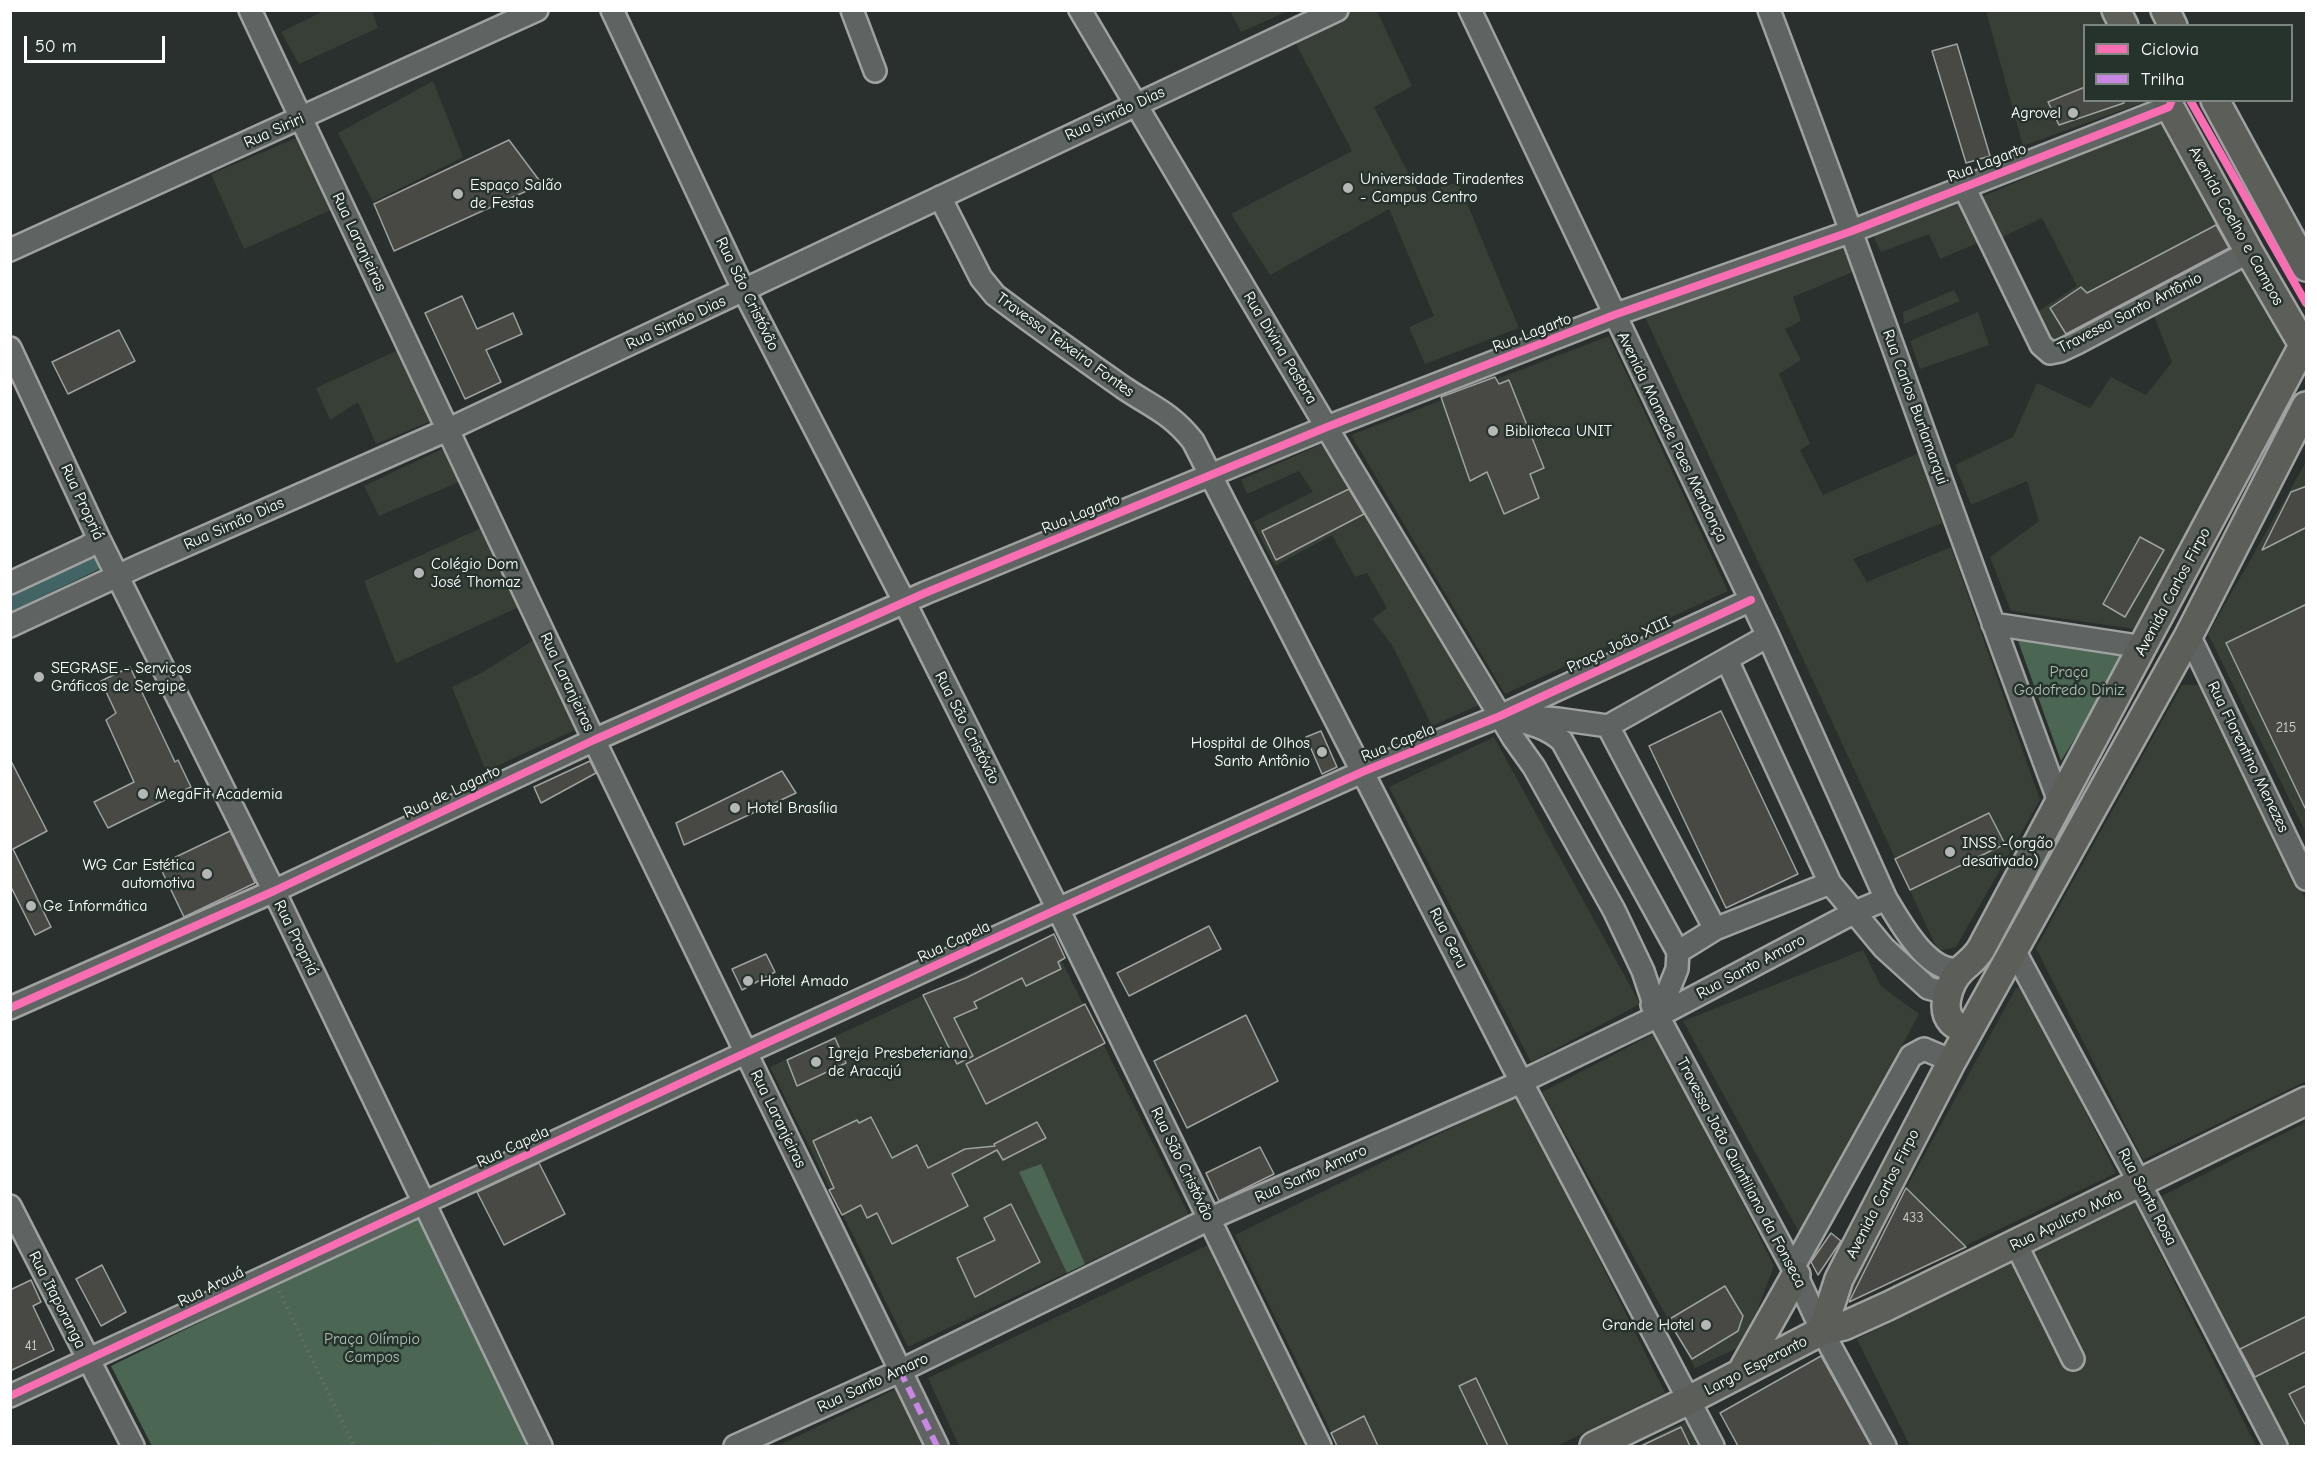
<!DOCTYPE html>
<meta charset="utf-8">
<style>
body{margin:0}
#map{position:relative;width:2317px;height:1457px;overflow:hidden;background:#29302d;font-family:"Comic Neue",sans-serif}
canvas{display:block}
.frame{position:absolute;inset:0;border:12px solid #fff;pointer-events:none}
.legend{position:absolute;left:2083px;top:24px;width:210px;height:78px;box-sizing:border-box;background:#26332d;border:2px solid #7d8581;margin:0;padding:8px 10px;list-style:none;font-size:18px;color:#fff}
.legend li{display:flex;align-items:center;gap:12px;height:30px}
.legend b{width:30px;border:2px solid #7d8581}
.scale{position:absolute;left:24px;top:36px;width:141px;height:27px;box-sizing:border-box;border:3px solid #fff;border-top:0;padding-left:8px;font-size:18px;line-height:21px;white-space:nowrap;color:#fff;-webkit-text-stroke:4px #26332d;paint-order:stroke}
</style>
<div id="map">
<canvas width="2317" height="1457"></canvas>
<div class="frame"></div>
<ul class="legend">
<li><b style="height:8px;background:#f96db3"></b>Ciclovia</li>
<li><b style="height:8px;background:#c787e3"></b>Trilha</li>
</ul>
<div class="scale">50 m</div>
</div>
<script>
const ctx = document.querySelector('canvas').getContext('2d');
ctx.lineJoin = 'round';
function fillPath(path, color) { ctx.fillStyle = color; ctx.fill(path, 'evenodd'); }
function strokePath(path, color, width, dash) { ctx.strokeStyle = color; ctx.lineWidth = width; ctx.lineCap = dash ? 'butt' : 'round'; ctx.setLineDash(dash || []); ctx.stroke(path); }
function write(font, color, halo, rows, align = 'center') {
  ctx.font = font + ' "Comic Neue",sans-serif'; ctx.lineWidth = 5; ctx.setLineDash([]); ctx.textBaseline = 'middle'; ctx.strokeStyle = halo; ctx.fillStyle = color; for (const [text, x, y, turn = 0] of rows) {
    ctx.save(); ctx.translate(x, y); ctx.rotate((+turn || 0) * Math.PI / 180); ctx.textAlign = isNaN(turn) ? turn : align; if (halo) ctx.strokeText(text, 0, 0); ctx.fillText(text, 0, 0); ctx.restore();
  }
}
fillPath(new Path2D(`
 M326,10L372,11L378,28L299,64L281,32Z
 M1230,11H1229H1288L1241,32Z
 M1346,11H1377L1412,86L1374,107L1419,194L1458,182L1519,328L1425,364L1409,327L1434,316L1389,209L1270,275L1231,214L1352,151L1293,38Z
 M1986,11H2102L2111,25L2084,26V100L2147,101L2023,146Z
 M433,81L463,157L373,202L338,133Z
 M2163,119L2232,255L2052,347L2034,314L2077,286L2042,218L1998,239L1977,199Z
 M299,137L333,209L244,249L211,174Z
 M1964,201L1982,241L1940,259L1929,234L1881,252L1873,236Z
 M1847,243L1855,271L1793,297L1801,321L1785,329L1801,360L1779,374L1810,444L1800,450L1823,495L1919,453L1942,523L1853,559L1867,582L1951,547L2040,800L1956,947L1938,951L1645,317Z
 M2240,267L2287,347L2134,629L2011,611L1990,557L2039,521L2027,481L1971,505L1955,465L2013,437L2037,383L2090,408L2111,377L2146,395L2172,362L2154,316Z
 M1954,290L1960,301L1904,324L1903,312Z
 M1978,312L1989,345L1920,369L1910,341Z
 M1609,336L1728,591L1505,694L1351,435Z
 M398,350L431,421L376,444L358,402L330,420L316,388Z
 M1322,444L1479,705L1432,726L1392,645L1372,619L1387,608L1367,573L1355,577L1332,535L1275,566L1253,522L1313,492L1299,471L1247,494L1241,480Z
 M442,449L459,482L379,516L364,486Z
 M2306,462V833L2208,634Z
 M481,528L519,607L396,663L364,581Z
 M534,640L575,730L486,771L452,687L483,672Z
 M2182,685H2202L2306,901V1081L2143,1160L2036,948Z
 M1494,737L1640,1004L1531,1062L1389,787Z
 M1049,936L1189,1215L908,1347L770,1067Z
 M1863,950L1881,986L1919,1014L1800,1234L1683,1021Z
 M2024,987L2116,1173L1851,1301L1848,1294L2016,988Z
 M1657,1032L1774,1266L1744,1345L1695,1368L1542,1092Z
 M1518,1095L1665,1393L1557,1446H1338L1235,1235Z
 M2306,1122V1446H2287L2160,1197Z
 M2134,1201L2256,1446H1910L1857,1339Z
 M1208,1245L1305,1446H959L928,1378Z
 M896,1389L923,1446H777Z
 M1690,1419L1704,1446H1637Z`), '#383f37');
fillPath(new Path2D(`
 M2017,638L2127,654L2061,761Z
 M1041,1164L1085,1264L1067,1273L1019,1172Z
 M419,1215L530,1446H152L111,1366Z`), '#4b6753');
strokePath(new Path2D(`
 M10,601L93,561`), '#426464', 20);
const building = new Path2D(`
 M1957,44L1990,156L1966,163L1932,51Z
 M2085,87V100H2123L2124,103L2059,125L2048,102Z
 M509,140L542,184L394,251L374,204Z
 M2216,225L2229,248L2066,334L2050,308L2081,287L2087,293Z
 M462,296L477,329L513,313L522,334L486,350L501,382L465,399L425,313Z
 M119,330L135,361L68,394L52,362Z
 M1495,377L1499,384L1509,380L1544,468L1530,474L1539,498L1504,514L1487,472L1470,481L1441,397Z
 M2307,486V527L2262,550L2291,492Z
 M1349,489L1364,514L1276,560L1262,531Z
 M2140,537L2164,550L2125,617L2103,604Z
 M2307,604V812L2226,643Z
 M130,667L175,762L178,760L191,787L108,828L94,802L134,782L106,720L116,713L101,681Z
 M1721,711L1798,874L1726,908L1649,746Z
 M1321,731L1337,767L1322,774L1306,737Z
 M10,759L47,831L13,849L51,927L35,935L10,885Z
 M590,761L596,773L541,803L534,787Z
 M782,771L796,793L684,845L676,823Z
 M1989,813L2005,844L1910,890L1895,859Z
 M230,831L255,883L184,917L159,865Z
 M1209,926L1221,949L1129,996L1117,973Z
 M1054,934L1065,958L1058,962L1061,969L1026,986L1022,978L974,1002L977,1008L954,1018L973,1056L957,1064L923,995L966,978Z
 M766,954L775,972L742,990L732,969Z
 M1085,1004L1105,1043L986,1104L966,1064Z
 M1246,1015L1278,1081L1187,1128L1154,1061Z
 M835,1038L846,1063L797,1086L787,1060Z
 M871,1117L892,1158L917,1145L928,1168L965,1149L995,1146L994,1144L1037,1122L1046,1138L1003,1160L997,1150L952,1174L968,1206L892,1244L877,1213L867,1218L861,1205L842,1215L829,1190L834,1188L813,1141L857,1120L859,1123Z
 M1260,1147L1274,1174L1219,1201L1206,1173Z
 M539,1163L565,1214L504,1245L477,1192Z
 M1906,1188L1966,1247L1849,1302Z
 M1011,1204L1040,1262L975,1297L957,1258L995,1240L984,1218Z
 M1831,1233L1841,1241L1818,1275L1811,1262Z
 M102,1265L126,1312L101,1326L76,1279Z
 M31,1280L41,1302L33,1306L54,1350L10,1371V1290Z
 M1725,1286L1743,1316L1738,1331L1692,1359L1668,1320Z
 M2307,1316V1351L2255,1377L2240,1349Z
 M1821,1356L1871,1446H1738L1720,1413Z
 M1476,1378L1508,1446H1488L1459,1386Z
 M2307,1385V1428L2289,1394Z
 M1364,1416L1378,1446H1337L1331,1433Z
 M1681,1427L1690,1446H1641Z`);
fillPath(building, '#484945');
strokePath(building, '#9fa2a0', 1.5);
const minor = new Path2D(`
 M250,10L594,740L937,1446
 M612,10L744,291L904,601L1058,909L1320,1446
 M852,10L875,71
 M1080,10L1346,460L1514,739L1534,767L1614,910L1643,971L1658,1016
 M1470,10L1768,636L1886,899C1900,922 1930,978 1962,968
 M1769,10C1869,274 1961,540 2060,804
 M1964,187L2041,345L2050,353L2060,351L2077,343L2249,252
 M940,197L981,278L995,295C1037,327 1080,357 1124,388C1152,407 1171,413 1193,441L1512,1064L1713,1446
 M10,250L537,10
 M10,348L99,539L274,891L541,1446
 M10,583L87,547L99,539
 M1993,624L2144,647
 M10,626L141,565L447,430L1337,10
 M2189,635L2306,879
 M1727,660L1830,883L1884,948L1928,988L1939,991L1949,987
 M1500,716C1522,722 1545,725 1562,741L1678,952L1677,969L1658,1016
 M1531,717L1558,719L1608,726L1768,636
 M1608,726L1715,929
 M2014,950L2140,1184L2276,1446
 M1678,952L1715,929L1830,883
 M1652,1005L1793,1268L1822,1331L1885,1446
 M10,1008L274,891L594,740L925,593L1327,427L1614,315L1852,231L2169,107L2172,100
 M10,1206L133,1446
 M2016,1244L2073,1359
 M1793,1268L1911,1056L1924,1049L1952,1061
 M10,1396L745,1053L1058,909L1362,772L1500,716L1751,600
 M735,1446L900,1371L1209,1219L1521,1082L1658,1016L1855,912L1886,899`);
const major = new Path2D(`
 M2116,10L2124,26
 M2165,10L2173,26
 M2166,100L2249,252L2306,350
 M2215,100L2306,267
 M1968,1032C1963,1029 1956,1026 1952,1022C1939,1008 1950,981 1961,970C1969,962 1975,959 1981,949L2306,340
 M1822,1331L1839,1279L1952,1061L2189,635L2306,406
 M1741,1373L1796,1275
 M1594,1446L1689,1400L1822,1331L1844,1326L1888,1306L2306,1101`);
strokePath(minor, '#9fa2a0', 26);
strokePath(major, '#9fa2a0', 32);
strokePath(new Path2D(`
 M279,1291L354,1446
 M437,1446H438`), '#686c69', 4, [1.5, 4.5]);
strokePath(minor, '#5f6362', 21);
strokePath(major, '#5c5e59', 27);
strokePath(new Path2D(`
 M900,1371L937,1446`), '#c787e3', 6, [12, 6]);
strokePath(new Path2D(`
 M2190,100L2306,303
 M10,1008L274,891L594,740L925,593L1327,427L1614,315L1852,231L2169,107L2172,100
 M10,1396L745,1053L1058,909L1362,772L1500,716L1751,600`), '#f96db3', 8);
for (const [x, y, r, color] of [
 [2073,113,6,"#b4b7b6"],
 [1348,188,6,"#b4b7b6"],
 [458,194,6,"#b4b7b6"],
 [1493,431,6,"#b4b7b6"],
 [419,573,6,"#b4b7b6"],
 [39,677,6,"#b4b7b6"],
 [1322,752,6,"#b4b7b6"],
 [143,794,6,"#b4b7b6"],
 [735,808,6,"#b4b7b6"],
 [1950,852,6,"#b4b7b6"],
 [207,874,6,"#b4b7b6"],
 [31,906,6,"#b4b7b6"],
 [748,981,6,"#b4b7b6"],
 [816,1062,6,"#b4b7b6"],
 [1706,1325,6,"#b4b7b6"]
]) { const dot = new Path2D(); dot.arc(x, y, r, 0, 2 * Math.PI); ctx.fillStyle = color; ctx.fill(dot); strokePath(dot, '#26332d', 2); }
write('14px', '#d1d2d0', null, [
 ["215",2286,728],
 ["433",1913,1218],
 ["41",31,1346]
]);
write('16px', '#fff', '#26332d', [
 ["Agrovel",2061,113,"right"],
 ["Universidade Tiradentes",1360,179],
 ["- Campus Centro",1360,197],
 ["Espaço Salão",470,185],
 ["de Festas",470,203],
 ["Biblioteca UNIT",1505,431],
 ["Colégio Dom",431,564],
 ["José Thomaz",431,582],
 ["SEGRASE - Serviços",51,668],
 ["Gráficos de Sergipe",51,686],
 ["Hospital de Olhos",1310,743,"right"],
 ["Santo Antônio",1310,761,"right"],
 ["MegaFit Academia",155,794],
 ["Hotel Brasília",747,808],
 ["INSS -(orgão",1962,843],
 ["desativado)",1962,861],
 ["WG Car Estética",195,865,"right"],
 ["automotiva",195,883,"right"],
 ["Ge Informática",43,906],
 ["Hotel Amado",760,981],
 ["Igreja Presbeteriana",828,1053],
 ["de Aracajú",828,1071],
 ["Grande Hotel",1694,1325,"right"]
], 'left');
write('16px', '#fff', '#26332d', [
 ["Rua Simão Dias",1115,114,-25],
 ["Rua Siriri",274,131,-24],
 ["Rua Lagarto",1987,163,-21],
 ["Avenida Coelho e Campos",2236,226,61],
 ["Rua Laranjeiras",359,242,65],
 ["Rua São Cristóvão",747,294,64],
 ["Travessa Santo Antônio",2130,313,-27],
 ["Rua Simão Dias",676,323,-25],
 ["Rua Lagarto",1532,333,-21],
 ["Travessa Teixeira Fontes",1065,345,36],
 ["Rua Divina Pastora",1280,348,59],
 ["Rua Carlos Burlamarqui",1915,407,70],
 ["Avenida Mamede Paes Mendonça",1672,437,64],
 ["Rua Propriá",82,502,65],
 ["Rua Lagarto",1081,514,-22],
 ["Rua Simão Dias",234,524,-24],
 ["Avenida Carlos Firpo",2173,592,-62],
 ["Praça João XIII",1619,645,-25],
 ["Rua Laranjeiras",567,682,65],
 ["Rua São Cristóvão",967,728,63],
 ["Rua Capela",1398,743,-22],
 ["Rua Florentino Menezes",2248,757,64],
 ["Rua de Lagarto",452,792,-25],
 ["Rua Propriá",296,938,64],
 ["Rua Geru",1448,938,63],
 ["Rua Capela",954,942,-25],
 ["Rua Santo Amaro",1751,967,-28],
 ["Rua Laranjeiras",778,1119,64],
 ["Rua Capela",513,1147,-25],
 ["Rua São Cristóvão",1182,1164,64],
 ["Travessa João Quintiliano da Fonseca",1741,1173,62],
 ["Rua Santo Amaro",1311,1174,-24],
 ["Avenida Carlos Firpo",1883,1194,-63],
 ["Rua Santa Rosa",2147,1197,62],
 ["Rua Apulcro Mota",2066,1220,-26],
 ["Rua Arauá",211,1287,-26],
 ["Rua Itaporanga",57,1300,63],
 ["Largo Esperanto",1756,1366,-27],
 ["Rua Santo Amaro",873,1383,-25]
]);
write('16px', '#b0bfb4', '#26332d', [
 ["Praça",2069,672],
 ["Godofredo Diniz",2069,690],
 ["Praça Olímpio",372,1339],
 ["Campos",372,1357]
]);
</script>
